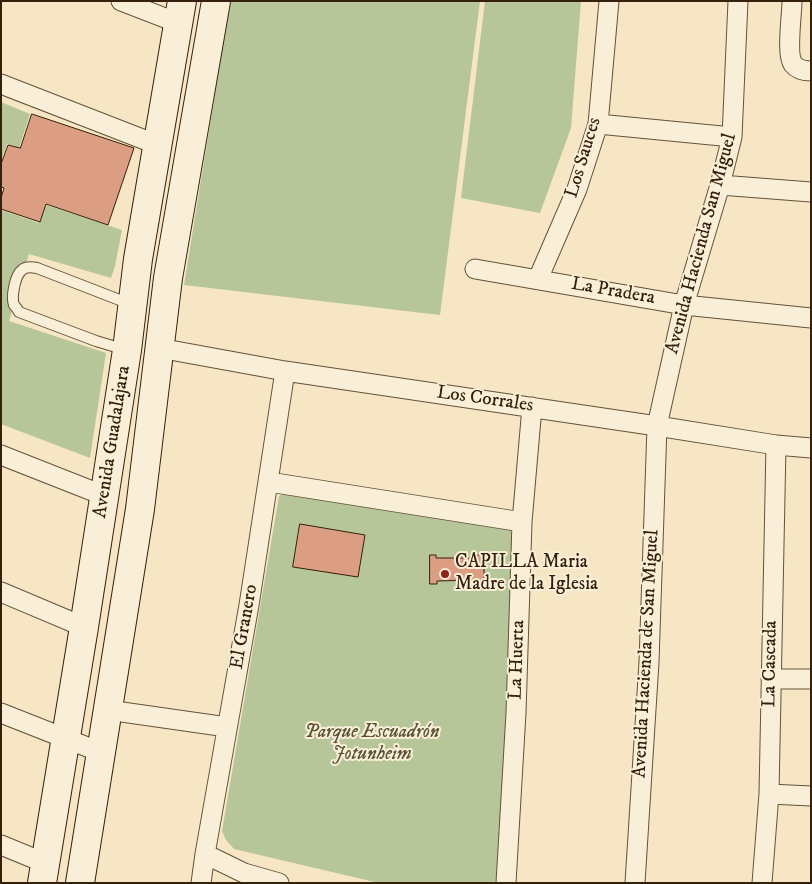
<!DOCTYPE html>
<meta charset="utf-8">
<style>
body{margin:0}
#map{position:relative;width:812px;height:884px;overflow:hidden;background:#f6e6c4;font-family:"IM FELL DW Pica",serif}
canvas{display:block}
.frame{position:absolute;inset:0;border:2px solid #34200b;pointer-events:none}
</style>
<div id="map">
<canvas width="812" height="884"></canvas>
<div class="frame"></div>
</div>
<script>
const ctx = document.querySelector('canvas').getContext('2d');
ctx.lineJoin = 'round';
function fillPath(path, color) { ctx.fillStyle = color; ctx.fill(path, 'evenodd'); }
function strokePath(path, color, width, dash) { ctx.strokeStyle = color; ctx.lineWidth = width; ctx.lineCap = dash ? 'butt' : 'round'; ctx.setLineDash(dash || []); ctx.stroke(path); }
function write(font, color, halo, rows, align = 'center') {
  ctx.font = font + ' "IM FELL DW Pica",serif'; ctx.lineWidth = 4; ctx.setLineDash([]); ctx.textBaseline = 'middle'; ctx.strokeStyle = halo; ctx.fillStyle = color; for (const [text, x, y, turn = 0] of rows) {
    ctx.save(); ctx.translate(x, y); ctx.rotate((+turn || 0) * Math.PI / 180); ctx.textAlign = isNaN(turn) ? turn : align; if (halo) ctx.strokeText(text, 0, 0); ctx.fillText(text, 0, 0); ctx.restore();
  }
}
fillPath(new Path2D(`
 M230,1H480L440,315L184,285Z
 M485,1H581L571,128L540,213L461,198Z
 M1,102L30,114L19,148L7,144L1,161Z
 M46,205L122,230L115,266L111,278L29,254L9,321L106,353L90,458L1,424V210L39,223Z
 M285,492L510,526L513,540L499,879L492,883H379L234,849L226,840L222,831L279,496Z`), '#b7c698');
const building = new Path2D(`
 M32,114L134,148L108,225L46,204L40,222L1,209V198L4,188L1,187V164L8,145L20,148Z
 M300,524L365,535L358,577L293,567Z
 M430,555H436V558H477V555H484V584L478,585V580L437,581V584H430Z`);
fillPath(building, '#dc9e82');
strokePath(building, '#34200b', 1);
const lane = new Path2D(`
 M126,350L96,341L19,312C18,310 15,306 14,305C11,297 15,275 22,270C26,266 32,267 37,268L130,304`);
const street = new Path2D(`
 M121,1L178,23
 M792,1C792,15 786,54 793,64C797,69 804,71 811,71
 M1,84L158,145
 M598,124L732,137
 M720,185L811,192
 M475,269L684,305L811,318
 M538,279L577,189L598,124L609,1
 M159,348L285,371L657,426L776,445L811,448
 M1,455L105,496
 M269,482L522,522
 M1,592L84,627
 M771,679H811
 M108,710L227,727
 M1,713L100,752
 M769,794L811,796
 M1,845L45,863
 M205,854L244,873L279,883
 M201,883L205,854L249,605L285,371
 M506,883L516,713L522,522L532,407
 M635,883L649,662L657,426L684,305L720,185L732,137L738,1
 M762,883L769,794L776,445`);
const secondary = new Path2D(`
 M42,883L84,627L127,350L138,259L182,1
 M80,883L140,509L168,278L216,1`);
strokePath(lane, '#645239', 12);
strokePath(street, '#645239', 21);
strokePath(secondary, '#34200b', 30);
strokePath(lane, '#f9efd9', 10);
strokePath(street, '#f9efd9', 19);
strokePath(secondary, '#f9efd9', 28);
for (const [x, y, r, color] of [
 [445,574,5,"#8f2418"]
]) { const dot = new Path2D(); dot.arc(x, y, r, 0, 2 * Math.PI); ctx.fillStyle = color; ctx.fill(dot); strokePath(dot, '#f9efd9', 2); }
write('19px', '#34200b', '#f9efd9', [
 ["Los Sauces",584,158,-73],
 ["Avenida Hacienda San Miguel",702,244,-75],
 ["La Pradera",613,292,10],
 ["Los Corrales",485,400,8],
 ["Avenida Guadalajara",113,442,-81],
 ["El Granero",245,627,-80],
 ["Avenida Hacienda de San Miguel",647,654,-87],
 ["La Huerta",518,660,-88],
 ["La Cascada",771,664,-89]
]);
write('19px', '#34200b', '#f9efd9', [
 ["CAPILLA Maria",455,563],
 ["Madre de la Iglesia",455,585]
], 'left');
write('italic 19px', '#5b5235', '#f9efd9', [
 ["Parque Escuadrón",372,733],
 ["Jotunheim",372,755]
]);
</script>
